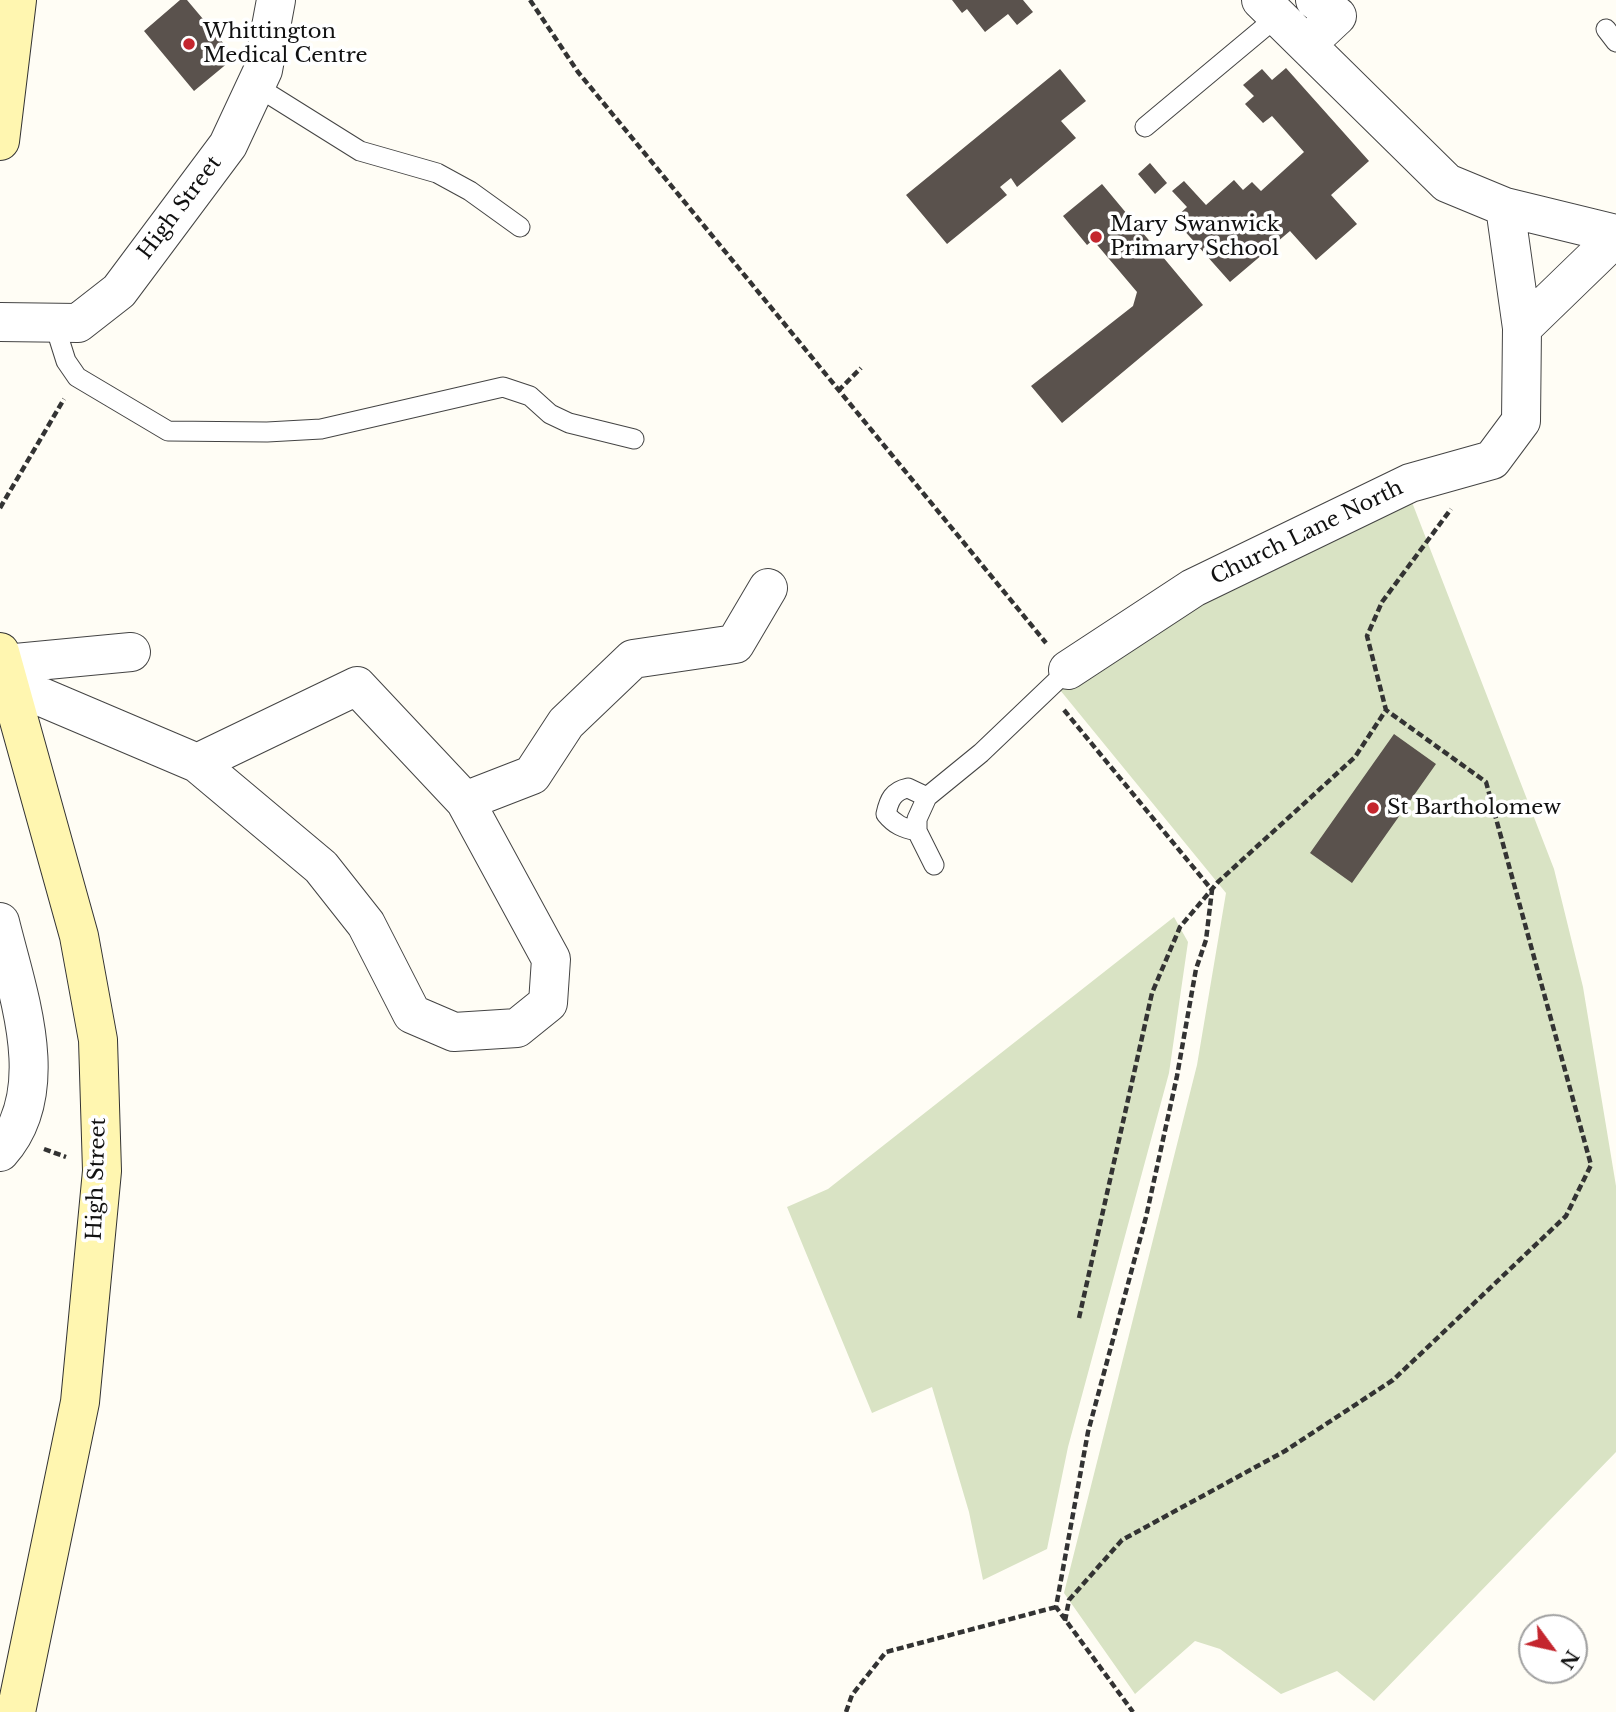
<!DOCTYPE html>
<style>
body{margin:0}
#map{position:relative;width:1616px;height:1712px;overflow:hidden;background:#fffdf5;font-family:"Libre Baskerville",serif}
canvas{display:block}
.north{position:absolute;left:1518px;top:1614px;width:70px;height:70px;box-sizing:border-box;background:#fff;border:2px solid #a0a0a0;border-radius:50%;rotate:123deg;font-size:19px;font-weight:700;line-height:28px;text-align:center;color:#111}
.north::after{content:'';display:block;margin:auto;width:24px;height:32px;background:#c4262e;clip-path:polygon(50% 0,100% 100%,50% 72%,0 100%)}
</style>
<div id="map">
<canvas width="1616" height="1712"></canvas>
<div class="north">N</div>
</div>
<script>
const ctx = document.querySelector('canvas').getContext('2d');
ctx.lineJoin = 'round';
function fillPath(path, color) { ctx.fillStyle = color; ctx.fill(path, 'evenodd'); }
function strokePath(path, color, width, dash) { ctx.strokeStyle = color; ctx.lineWidth = width; ctx.lineCap = dash ? 'butt' : 'round'; ctx.setLineDash(dash || []); ctx.stroke(path); }
function write(font, color, halo, rows, align = 'center') {
  ctx.font = font + ' "Libre Baskerville",serif'; ctx.lineWidth = 7; ctx.setLineDash([]); ctx.textBaseline = 'middle'; ctx.strokeStyle = halo; ctx.fillStyle = color; for (const [text, x, y, turn = 0] of rows) {
    ctx.save(); ctx.translate(x, y); ctx.rotate((+turn || 0) * Math.PI / 180); ctx.textAlign = isNaN(turn) ? turn : align; if (halo) ctx.strokeText(text, 0, 0); ctx.fillText(text, 0, 0); ctx.restore();
  }
}
fillPath(new Path2D(`
 M1410,497L1554,869L1583,987L1616,1186V1452L1374,1701L1337,1671L1281,1694L1220,1649L1195,1641L1135,1694L1064,1593L1197,1065L1226,893L1060,690L1186,608Z
 M1174,917L1188,942L1169,1073L1068,1447L1047,1549L983,1580L969,1512L932,1387L872,1413L787,1207L828,1189Z`), '#d9e3c4');
fillPath(new Path2D(`
 M180,0H187L235,57L194,91L144,31Z
 M952,0H1023L1033,12L1017,25L1008,14L985,32L967,9L962,13Z
 M1286,68L1369,161L1331,195L1357,224L1316,260L1290,231L1230,282L1174,219L1187,207L1172,191L1184,181L1206,205L1234,180L1243,190L1252,182L1261,191L1304,152L1272,116L1263,123L1245,104L1254,96L1243,85L1262,69L1272,80Z
 M1060,69L1086,101L1061,121L1076,138L1017,187L1011,178L1000,187L1007,195L947,244L906,195Z
 M1150,163L1167,183L1155,194L1138,174Z
 M1102,184L1203,305L1062,423L1031,386L1133,306L1137,292L1093,240L1087,245L1063,216Z
 M1394,734L1436,764L1352,883L1310,853Z`), '#5a524d');
const lane = new Path2D(`
 M1606,29L1616,42
 M256,86L360,151L437,173L470,191L520,227
 M1145,127L1278,16
 M54,323L66,361L77,377L168,431L267,432L321,429L503,387L530,396L550,414L569,423L634,439
 M917,831C903,828 895,825 886,814C889,800 893,791 908,788L927,797
 M934,865L917,831V819L927,797L981,753L1068,670`);
const street = new Path2D(`
 M1261,0L1447,183L1505,207L1616,234
 M1307,44L1337,16L1315,0
 M0,322L78,323L119,291L228,145L263,70L276,0
 M1522,328L1616,237
 M5,664L131,652
 M1068,670L1193,588L1410,483L1492,460L1521,421L1522,328L1505,207
 M11,684L197,763L321,867L366,924L412,1014L454,1032L517,1028L548,1003L551,959L465,801L357,686L197,763
 M465,801L532,775L566,723L633,659L735,644L768,588
 M0,922C17,992 55,1091 0,1152`);
const secondary = new Path2D(`
 M0,141L17,0
 M0,652L79,936L98,1040L102,1171L80,1402L16,1712`);
strokePath(lane, '#444', 21);
strokePath(street, '#444', 40);
strokePath(secondary, '#333', 40);
strokePath(new Path2D(`
 M530,0L578,72L1046,643
 M838,391L861,368
 M0,508L64,399
 M1064,710L1212,890L1206,940L1196,969L1177,1076L1146,1217L1088,1432L1056,1607L1133,1712
 M44,1149L66,1157
 M1079,1318L1152,993L1180,927L1218,882L1355,757L1386,710L1367,636L1382,602L1451,509
 M1065,1621L1069,1600L1122,1540L1285,1451L1393,1380L1566,1216L1591,1165L1486,782L1386,710
 M846,1712L852,1695L886,1652L1056,1607`), '#333', 4.5, [7, 3.5]);
strokePath(lane, '#fff', 19);
strokePath(street, '#fff', 38);
strokePath(secondary, '#fff6b0', 38);
for (const [x, y, r, color] of [
 [189,44,7,"#c4262e"],
 [1096,237,7,"#c4262e"],
 [1373,808,7,"#c4262e"]
]) { const dot = new Path2D(); dot.arc(x, y, r, 0, 2 * Math.PI); ctx.fillStyle = color; ctx.fill(dot); strokePath(dot, '#fff', 2.5); }
write('21px', '#111', '#fff', [
 ["Whittington",203,32],
 ["Medical Centre",203,56],
 ["Mary Swanwick",1110,225],
 ["Primary School",1110,249],
 ["St Bartholomew",1387,808]
], 'left');
write('21px', '#111', '#fff', [
 ["High Street",180,208,-53],
 ["Church Lane North",1307,533,-26],
 ["High Street",97,1179,-88]
]);
</script>
